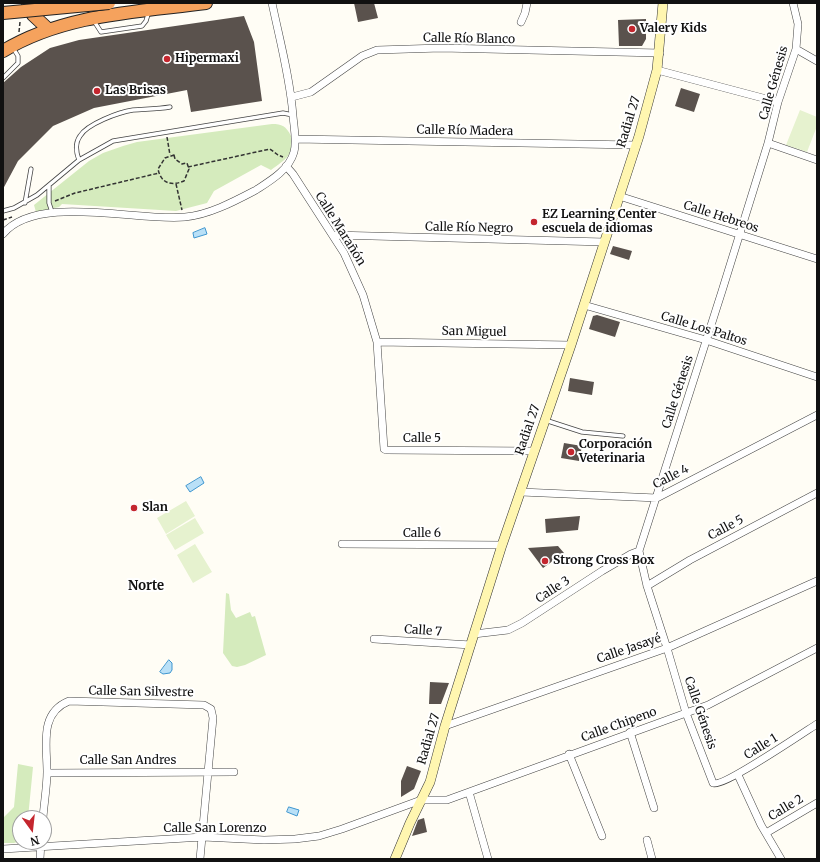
<!DOCTYPE html>
<meta charset="utf-8">
<style>
body{margin:0}
#map{position:relative;width:820px;height:862px;overflow:hidden;background:#fffdf5;font-family:Merriweather,serif}
canvas{display:block}
.frame{position:absolute;inset:0;border:4px solid #111;pointer-events:none}
.north{position:absolute;left:12px;top:810px;width:40px;height:40px;box-sizing:border-box;background:#fff;border:1px solid #a0a0a0;border-radius:50%;rotate:165deg;font-size:11px;font-weight:700;line-height:16px;text-align:center;color:#111}
.north::after{content:'';display:block;margin:auto;width:14px;height:18px;background:#c4262e;clip-path:polygon(50% 0,100% 100%,50% 72%,0 100%)}
</style>
<div id="map">
<canvas width="820" height="862"></canvas>
<div class="frame"></div>
<div class="north">N</div>
</div>
<script>
const ctx = document.querySelector('canvas').getContext('2d');
ctx.lineJoin = 'round';
function fillPath(path, color) { ctx.fillStyle = color; ctx.fill(path, 'evenodd'); }
function strokePath(path, color, width, dash) { ctx.strokeStyle = color; ctx.lineWidth = width; ctx.lineCap = dash ? 'butt' : 'round'; ctx.setLineDash(dash || []); ctx.stroke(path); }
function write(font, color, halo, rows, align = 'center') {
  ctx.font = font + ' Merriweather,serif'; ctx.lineWidth = 4; ctx.setLineDash([]); ctx.textBaseline = 'middle'; ctx.strokeStyle = halo; ctx.fillStyle = color; for (const [text, x, y, turn = 0] of rows) {
    ctx.save(); ctx.translate(x, y); ctx.rotate((+turn || 0) * Math.PI / 180); ctx.textAlign = isNaN(turn) ? turn : align; if (halo) ctx.strokeText(text, 0, 0); ctx.fillText(text, 0, 0); ctx.restore();
  }
}
fillPath(new Path2D(`
 M272,124C282,124 286,126 291,136H293C293,156 286,159 271,170L261,165L214,191L207,203L176,211L62,204L59,207L36,212L34,205L89,161L103,153L123,146L137,142Z
 M226,593L229,594L231,610L236,618L250,612L252,617L255,616L266,655L245,665L237,667L232,666L223,653Z
 M18,764L33,767L28,818H20V841L14,843H3V818L14,807Z`), '#d5ebbd');
fillPath(new Path2D(`
 M800,110L817,117V126L807,152L786,145Z
 M186,501L195,516L166,534L157,518Z
 M195,518L204,533L175,550L166,535Z
 M195,544L212,572L193,583L177,555Z`), '#e6f2cf');
const water = new Path2D(`
 M205,228L207,234L194,238L193,233Z
 M201,477L204,483L190,492L186,486Z
 M169,660L172,663V670L170,673L163,674L160,672Z
 M289,807L299,810L297,816L287,812Z`);
fillPath(water, '#b9e0f7');
strokePath(water, '#3f96cf', 1);
fillPath(new Path2D(`
 M354,3H374L378,18L358,22Z
 M244,16L254,42L262,101L191,112L187,90L94,108L53,126L18,161L3,189V83L21,67L50,48L79,40Z
 M646,19V39L642,46H619L618,20Z
 M681,88L700,94L694,112L675,106Z
 M613,246L632,251L629,260L610,254Z
 M597,315L620,322L615,337L589,329L593,316Z
 M570,378L594,382L592,395L568,391Z
 M564,443L582,446L579,461L561,458Z
 M580,516L578,530L546,533L545,519Z
 M558,546L564,553L543,568L528,548Z
 M430,682L449,683L441,704H429Z
 M407,766L421,771L414,789L401,797V781Z
 M424,818L427,832L412,836L418,820Z`), '#5a524d');
const lane = new Path2D(`
 M94,21L101,32L142,26L146,21L149,11
 M3,78L18,63V56L13,48
 M79,160C76,152 75,143 80,136C87,124 119,112 133,110C145,109 158,109 170,107
 M49,186V203L52,212
 M25,203L31,169
 M3,211L14,208L37,195L79,160L113,141L283,113L293,115
 M545,420L582,432L623,436`);
const street = new Path2D(`
 M793,3L798,24L796,49L778,102L768,143L722,291L639,551L647,586L667,648L686,713L713,783C722,788 803,733 817,724
 M521,22L525,13L527,3
 M796,49L817,61
 M657,70L778,102
 M292,97L311,92L362,56L377,50L441,48L660,53
 M295,139L635,145
 M768,143L817,160
 M286,166L293,174L344,253L363,295L377,342L384,449L386,450L533,451
 M619,196L817,259
 M3,234C37,193 138,222 185,217C209,215 235,201 256,190C270,181 289,170 294,152C297,141 294,128 293,116C290,78 280,41 272,3
 M333,235L605,242
 M584,305L706,340L817,377
 M377,342L571,345
 M521,492L657,498L817,415
 M342,544L502,545
 M647,586L690,560L817,493
 M474,634L508,630L522,623L602,571L631,554L639,551
 M374,639L471,645
 M445,726L667,648L817,581
 M630,732L654,808
 M569,754L602,836
 M47,773L234,772
 M738,775L761,825L781,859
 M469,792L488,859
 M43,818C44,803 47,787 47,772C47,745 39,713 69,701L204,705L211,709L213,718L200,859
 M766,833L817,803
 M647,840L652,859
 M3,849L203,837L264,840L295,839L319,836L342,829L421,800H447L686,713L708,705L817,648
 M40,859L41,842`);
const secondary = new Path2D(`
 M395,859L410,823L430,782L445,726L502,545L571,345L639,136L657,70L663,3`);
const highway = new Path2D(`
 M28,3L33,15L48,29
 M3,51C64,14 137,12 206,3`);
strokePath(lane, '#444', 5);
strokePath(street, '#444', 8);
strokePath(secondary, '#333', 10);
strokePath(highway, '#222', 14);
strokePath(new Path2D(`
 M19,32L20,22
 M167,137L170,155
 M174,155L175,159L182,164L187,163L189,169L184,181C172,186 161,184 158,169L165,158Z
 M188,167L270,149L278,155L283,157
 M176,184L182,210
 M55,201L75,193L159,173
 M3,220L12,217`), '#333', 1.5, [4, 2]);
strokePath(lane, '#fff', 3.5);
strokePath(street, '#fff', 7);
strokePath(secondary, '#fff6b0', 9);
strokePath(highway, '#f5a25d', 12);
const highwayBridge = new Path2D(`
 M3,13L109,3`);
strokePath(highwayBridge, '#222', 14, []);
strokePath(highwayBridge, '#f5a25d', 12);
for (const [x, y, r, color] of [
 [632,29,4,"#c4262e"],
 [167,59,4,"#c4262e"],
 [97,91,4,"#c4262e"],
 [534,222,4,"#c4262e"],
 [571,452,4,"#c4262e"],
 [134,508,4,"#c4262e"],
 [545,561,4,"#c4262e"]
]) { const dot = new Path2D(); dot.arc(x, y, r, 0, 2 * Math.PI); ctx.fillStyle = color; ctx.fill(dot); strokePath(dot, '#fff', 1.5); }
write('bold 12px', '#111', '#fff', [
 ["Valery Kids",640,29],
 ["Hipermaxi",175,59],
 ["Las Brisas",105,91],
 ["EZ Learning Center",542,215],
 ["escuela de idiomas",542,229],
 ["Corporación",579,445],
 ["Veterinaria",579,459],
 ["Slan",142,508],
 ["Strong Cross Box",553,561]
], 'left');
write('12px', '#111', '#fff', [
 ["Calle Río Blanco",469,39,1],
 ["Calle Génesis",774,83,-74],
 ["Radial 27",629,122,-73],
 ["Calle Río Madera",465,131,1],
 ["Calle Hebreos",721,217,18],
 ["Calle Río Negro",469,228,1],
 ["Calle Marañón",340,229,58],
 ["Calle Los Paltos",704,329,17],
 ["San Miguel",474,332,1],
 ["Calle Génesis",678,392,-72],
 ["Radial 27",528,430,-71],
 ["Calle 5",422,439],
 ["Calle 4",671,477,-27],
 ["Calle 5",726,528,-28],
 ["Calle 6",422,534],
 ["Calle 3",553,590,-33],
 ["Calle 7",423,631,4],
 ["Calle Jasayé",629,649,-19],
 ["Calle San Silvestre",141,692,1],
 ["Calle Génesis",700,713,71],
 ["Calle Chipeno",619,725,-20],
 ["Radial 27",429,739,-74],
 ["Calle 1",761,747,-32],
 ["Calle San Andres",128,761],
 ["Calle 2",786,808,-31],
 ["Calle San Lorenzo",215,829]
]);
write('bold 13px', '#111', '#fff', [
 ["Norte",146,586]
]);
</script>
